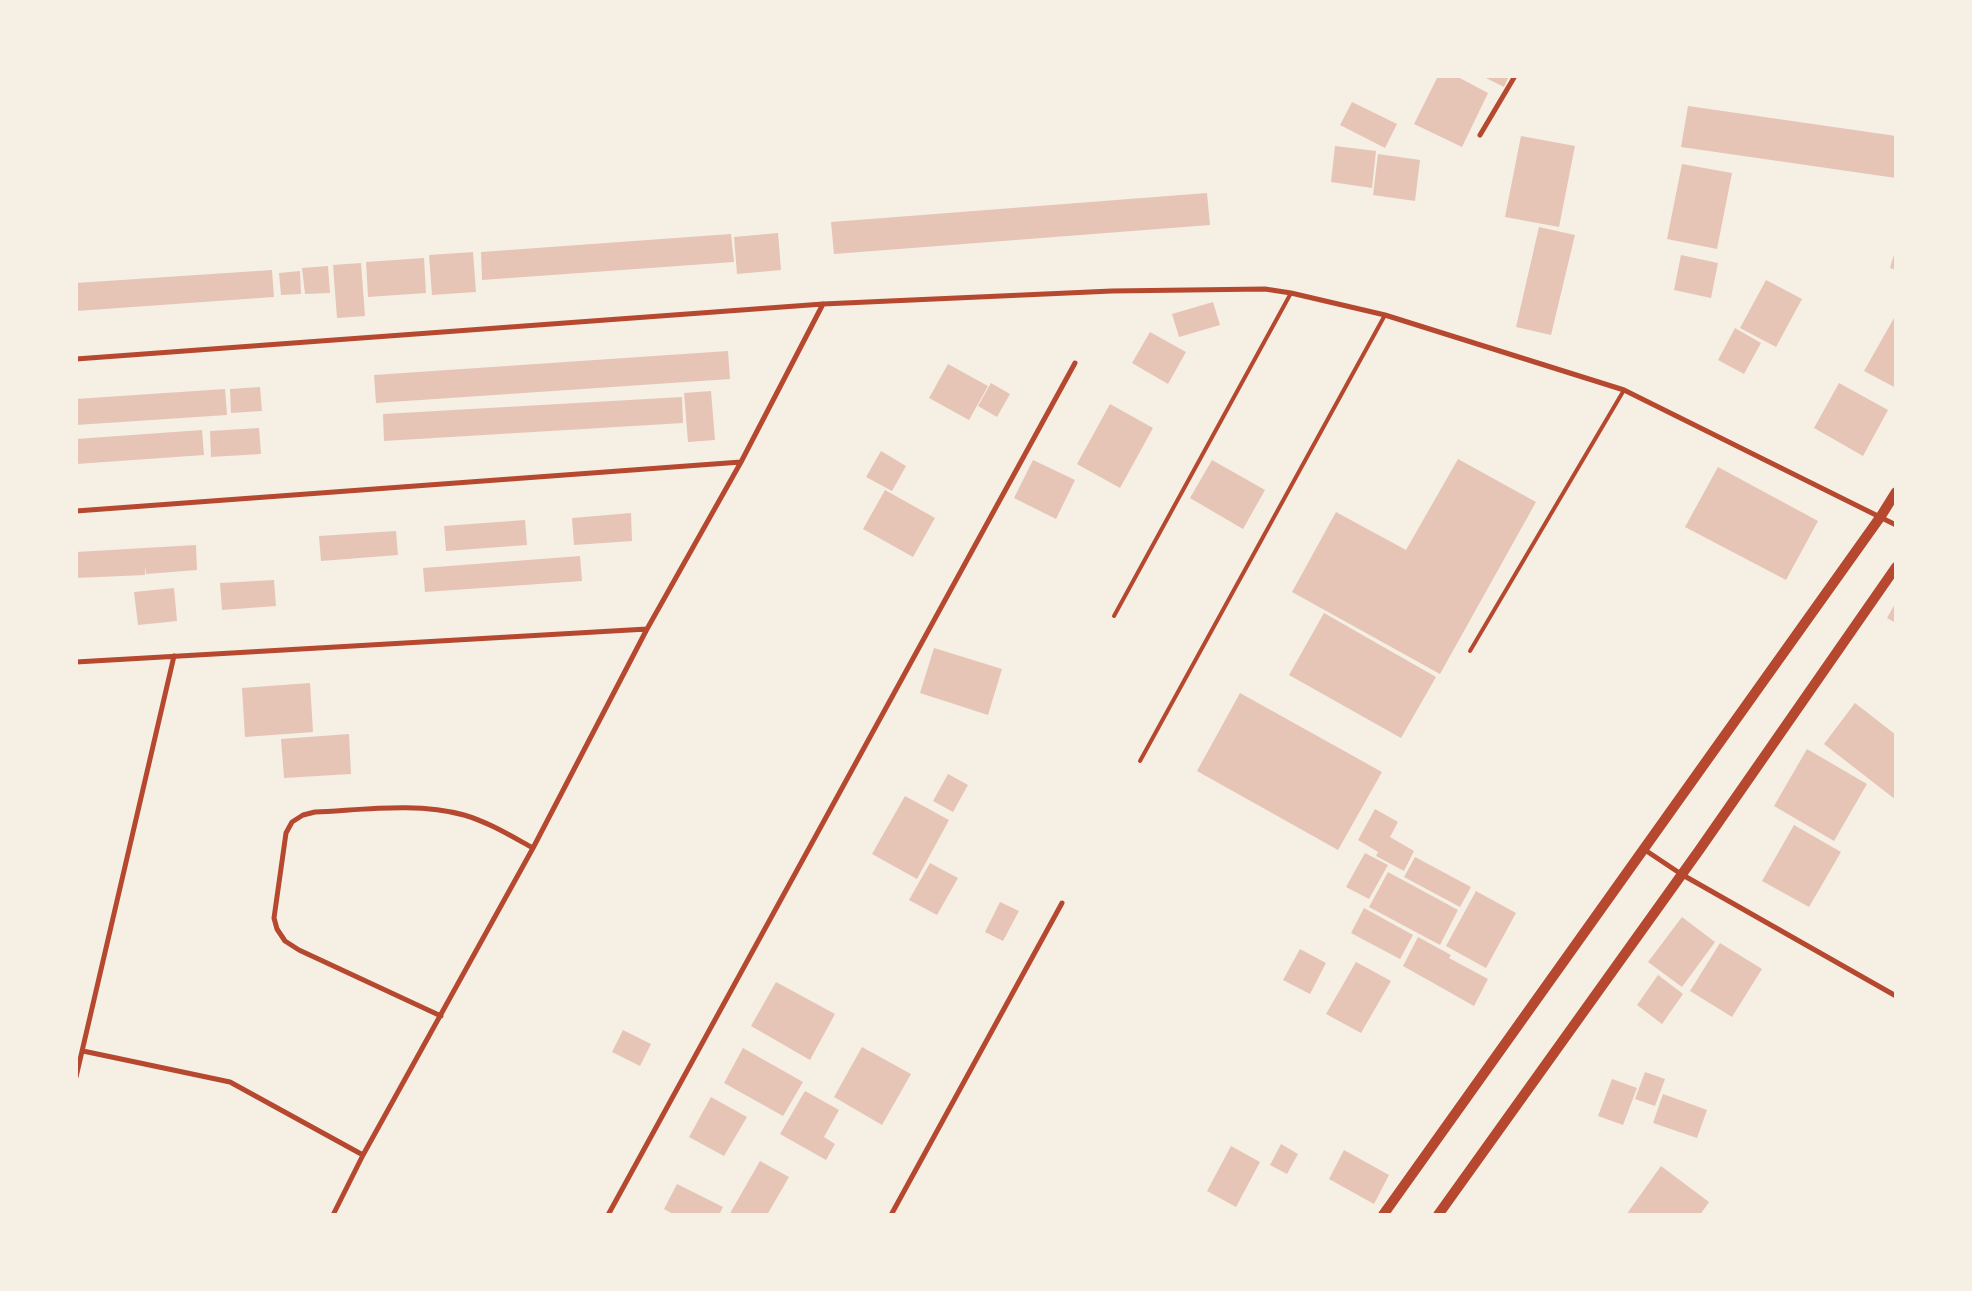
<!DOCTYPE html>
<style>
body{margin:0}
#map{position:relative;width:1972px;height:1291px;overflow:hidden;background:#f6efe4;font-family:Rubik,sans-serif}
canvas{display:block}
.frame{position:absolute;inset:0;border:78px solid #f6efe4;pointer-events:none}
</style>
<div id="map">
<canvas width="1972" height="1291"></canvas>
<div class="frame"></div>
</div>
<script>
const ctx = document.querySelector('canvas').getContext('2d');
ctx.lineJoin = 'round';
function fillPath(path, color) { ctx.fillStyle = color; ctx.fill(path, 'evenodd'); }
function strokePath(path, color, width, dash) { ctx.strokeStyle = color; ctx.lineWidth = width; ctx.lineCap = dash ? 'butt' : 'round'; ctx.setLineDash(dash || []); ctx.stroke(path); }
fillPath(new Path2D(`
 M1438,76H1456L1488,93L1462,147L1414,124Z
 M1482,76H1509L1504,87Z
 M1352,102L1397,124L1385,148L1340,125Z
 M1688,106L1896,136V178L1681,147Z
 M1521,136L1575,146L1559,227L1505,217Z
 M1335,146L1376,151L1372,188L1331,182Z
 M1378,154L1420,160L1415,201L1373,195Z
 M1682,164L1732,173L1717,249L1667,239Z
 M1207,193L1210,225L834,254L831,222Z
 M1539,227L1575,235L1551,335L1516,327Z
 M778,233L781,270L737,274L734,237Z
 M731,234L734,262L482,280L481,252Z
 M1895,251H1896V270L1890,268Z
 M473,252L476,292L432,295L429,255Z
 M1681,255L1718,263L1711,298L1674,290Z
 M424,258L426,293L368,297L366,262Z
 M361,263L365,316L337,318L333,265Z
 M328,266L330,293L305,294L302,268Z
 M272,270L274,297L76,311V283Z
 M300,271L301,294L281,295L279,273Z
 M1766,280L1802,299L1776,347L1740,328Z
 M1213,302L1220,325L1179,337L1172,314Z
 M1894,318L1896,319V388L1864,371Z
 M1735,328L1761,343L1744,374L1718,360Z
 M1150,332L1186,352L1168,384L1132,363Z
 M728,351L730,379L376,403L374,375Z
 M948,364L988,386L969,420L929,398Z
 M991,383L1010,394L997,417L978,406Z
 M1839,383L1888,410L1863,456L1814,428Z
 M260,387L262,411L231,413L230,389Z
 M225,389L227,415L76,425V399Z
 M711,391L715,440L688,442L684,393Z
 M682,397L683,423L384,441L383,414Z
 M1110,404L1153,428L1120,488L1077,464Z
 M259,428L261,454L211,457L210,431Z
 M202,430L204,455L76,464V439Z
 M881,451L906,466L892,491L866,477Z
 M1458,459L1536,502L1440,674L1292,592L1336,512L1406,550Z
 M1033,460L1075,480L1056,519L1014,498Z
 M1212,460L1265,490L1243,529L1190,498Z
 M1718,467L1818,521L1786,580L1685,527Z
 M885,490L935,518L913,557L863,529Z
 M631,513L632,541L574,545L572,518Z
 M525,520L527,545L446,551L444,526Z
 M396,531L398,555L321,561L319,536Z
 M196,545L197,570L146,574L145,566V575L76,578V552Z
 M580,556L582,581L425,592L423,568Z
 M274,580L276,606L222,610L220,583Z
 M174,588L177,621L138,625L134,592Z
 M1896,602V623L1887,618Z
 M1324,613L1436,677L1401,738L1289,675Z
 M934,648L1002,669L988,715L920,693Z
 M310,683L313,732L245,737L242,688Z
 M1240,693L1382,772L1338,850L1197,771Z
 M1855,703L1896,735V800L1824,744Z
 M349,734L351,774L284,778L281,739Z
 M1807,749L1867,784L1834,841L1774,806Z
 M948,774L968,785L953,812L933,801Z
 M905,796L949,820L917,879L872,854Z
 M1375,809L1398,822L1390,837L1414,851L1404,871L1376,856L1378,852L1358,840Z
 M1794,825L1841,852L1809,907L1762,881Z
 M1365,853L1388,865L1369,899L1346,887Z
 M1415,857L1471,887L1460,907L1404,877Z
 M930,863L958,878L937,915L909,900Z
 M1388,872L1458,910L1440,945L1369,907Z
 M1476,891L1516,913L1486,968L1446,946Z
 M1000,902L1019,911L1003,941L985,932Z
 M1364,908L1413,935L1400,959L1351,933Z
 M1682,917L1715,942L1682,987L1648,962Z
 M1418,937L1451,955L1449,958L1488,979L1474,1006L1403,966Z
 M1720,943L1762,969L1732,1017L1690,991Z
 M1300,949L1326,963L1310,994L1283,980Z
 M1356,962L1391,981L1361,1033L1326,1014Z
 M1658,975L1683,994L1662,1024L1637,1005Z
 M776,982L835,1014L810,1060L751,1026Z
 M623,1030L651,1044L640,1066L612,1052Z
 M862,1047L911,1074L882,1125L834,1097Z
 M743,1048L803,1082L783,1116L724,1083Z
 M1645,1072L1665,1079L1655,1106L1635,1099Z
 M1612,1079L1637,1088L1623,1125L1598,1116Z
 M805,1091L839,1110L824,1137L835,1144L826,1160L780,1134Z
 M1663,1094L1707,1110L1697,1138L1653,1123Z
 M711,1097L747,1117L724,1156L689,1137Z
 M1281,1144L1298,1154L1287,1174L1270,1165Z
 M1231,1146L1260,1162L1236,1207L1207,1191Z
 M1344,1150L1389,1175L1374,1204L1329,1179Z
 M760,1161L789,1177L767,1215H729Z
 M1661,1166L1709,1202L1700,1215H1626Z
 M677,1184L723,1207L719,1215H675L664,1209Z`), '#e6c5b7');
strokePath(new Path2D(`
 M1114,616L1291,293
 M1470,651L1624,390
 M1140,761L1385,315`), '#b5482f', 4);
strokePath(new Path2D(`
 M1480,135L1515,76
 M76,359L823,304L1112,291L1265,289L1291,293L1385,315L1624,390L1896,525
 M76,511L741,462
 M76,662L647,629
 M1645,850L1681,874L1896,996
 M441,1016L299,950L285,941L277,929L274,918L286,833L292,822L303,815L315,812C362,810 417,802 464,815C488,822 511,836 533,848
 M83,1051L230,1082L363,1155
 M76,1077L174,656
 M333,1215L363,1155L533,848L647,629L741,462L823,304
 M608,1215L1075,363
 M891,1215L1062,903`), '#b5482f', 5);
strokePath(new Path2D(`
 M1383,1215L1881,516L1896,492
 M1438,1215L1700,849L1896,567`), '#b5482f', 10);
</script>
